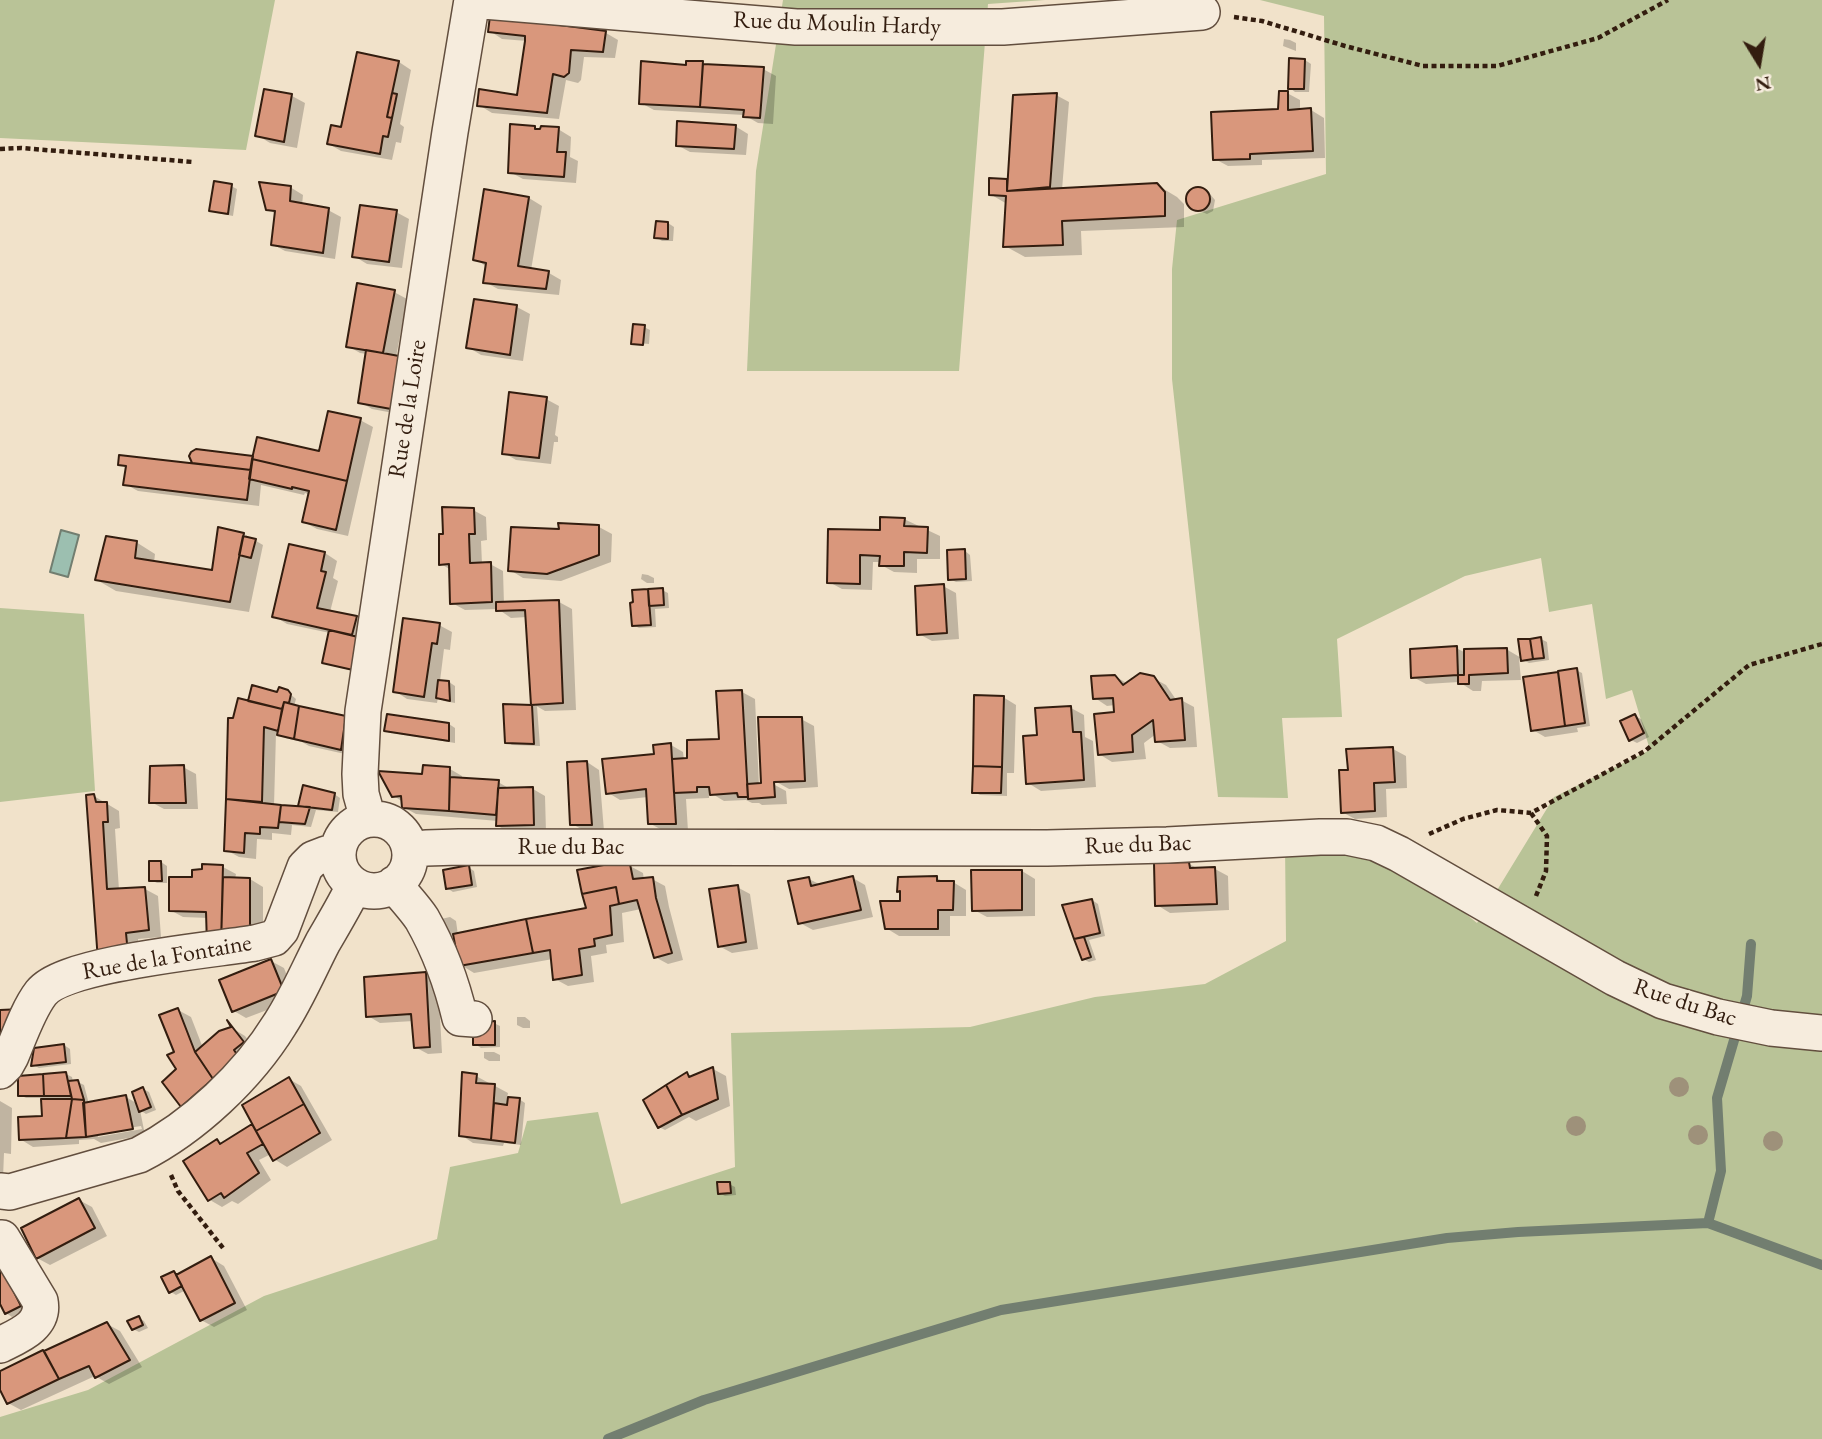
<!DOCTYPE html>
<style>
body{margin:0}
#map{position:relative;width:1822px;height:1439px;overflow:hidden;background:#f1e2ca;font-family:"EB Garamond",serif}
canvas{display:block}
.north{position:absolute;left:1724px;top:28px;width:70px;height:70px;-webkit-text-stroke:5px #f6ecdd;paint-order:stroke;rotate:169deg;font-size:19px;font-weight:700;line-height:28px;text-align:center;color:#331d0f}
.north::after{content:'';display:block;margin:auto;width:24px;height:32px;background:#331d0f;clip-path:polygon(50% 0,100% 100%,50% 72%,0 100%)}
</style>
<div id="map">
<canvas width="1822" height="1439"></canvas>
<div class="north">N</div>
</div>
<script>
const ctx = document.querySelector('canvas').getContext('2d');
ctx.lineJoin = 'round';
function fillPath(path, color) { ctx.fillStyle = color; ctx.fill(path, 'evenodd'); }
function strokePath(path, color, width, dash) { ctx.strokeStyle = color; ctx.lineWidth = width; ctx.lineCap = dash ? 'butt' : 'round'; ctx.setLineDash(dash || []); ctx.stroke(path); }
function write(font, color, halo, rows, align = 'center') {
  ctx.font = font + ' "EB Garamond",serif'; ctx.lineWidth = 6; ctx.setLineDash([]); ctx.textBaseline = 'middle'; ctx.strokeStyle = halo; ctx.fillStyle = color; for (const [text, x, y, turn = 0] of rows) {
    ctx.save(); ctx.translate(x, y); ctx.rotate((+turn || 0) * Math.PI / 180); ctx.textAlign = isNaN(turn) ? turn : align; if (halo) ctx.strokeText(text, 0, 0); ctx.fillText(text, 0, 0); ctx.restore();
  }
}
fillPath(new Path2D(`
 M0,0H275L246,150L0,138Z
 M783,0H1045L988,4L959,371H747L756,171Z
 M1260,0H1822V1439H0V1417L88,1390L264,1296L437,1239L450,1167L518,1153L527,1121L598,1112L621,1204L735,1167L731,1033L970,1027L1095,997L1205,984L1286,941L1285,844H1380L1477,923L1554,797L1650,750L1632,690L1606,699L1592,604L1549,612L1541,558L1465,576L1337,639L1342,717L1282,718L1288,798L1218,797L1172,379V269L1177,220L1326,174L1324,16Z
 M0,608L84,614L95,791L0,802Z`), '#b9c397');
const water = new Path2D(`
 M61,530L79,535L68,577L50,572Z`);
fillPath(water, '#9cbfb0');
strokePath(water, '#727e70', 2);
fillPath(new Path2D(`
 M490,31L606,33L618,40L615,58L584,57L581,80L578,83L566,80L559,119L492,113L479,105L519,97L527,41L502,39Z
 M1284,39L1290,40L1296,43V51L1283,46Z
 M358,54L399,62L411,70L400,124L404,127L401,143L396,142L392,160L341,151L329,144L342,129Z
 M1305,60L1311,64L1309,92H1295L1290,88Z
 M702,63L706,66L763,69L776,76L773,124L758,123L744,115L654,110L641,103L687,67Z
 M266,91L292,96L305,103L297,148L270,143L257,135Z
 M1287,93L1300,100V111L1311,110L1324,118L1325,158L1262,160V165L1228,166L1215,159L1280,111Z
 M1056,95L1069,102L1062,190L1157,185L1177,197L1184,204V227L1081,231L1082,255L1025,257L1005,246L1007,204L990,194L1006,181L1009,182Z
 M735,126L748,134L746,155L690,152L677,145Z
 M535,128L542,132L558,129L571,137L570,157L578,161L576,183L523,179L510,172Z
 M231,186L237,189L233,216L217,213L211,210Z
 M290,187L303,195L302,205L328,210L341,217L335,259L285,251L272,244L276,214L268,209Z
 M1196,189L1210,194L1215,200L1213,211L1207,214L1190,207L1187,201L1188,195Z
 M485,191L529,198L542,206L531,270L549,273L561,280L559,295L498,289L485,282L487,267L475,259Z
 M396,212L409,219L402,268L367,264L354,256Z
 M668,223L674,227L673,241H662L656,237Z
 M394,292L407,299L396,357L404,415L372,409L360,402L367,354L360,353L348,346Z
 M475,301L517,307L530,314L523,361L481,355L468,347Z
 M644,327L650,330L649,344L637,343V345L633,343Z
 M546,399L559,406L555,435L558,437V442H554L551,464L516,460L504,453Z
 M360,420L373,427L348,536L317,529L304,522L310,495L305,493L304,495L261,485L259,506L138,491L125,484L127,468L120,464L200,466L193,462L320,453Z
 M473,510L486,517L487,540L481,541L482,564H490L503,571L504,604L559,602L572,609L576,710L545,711L533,704L527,617L511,618L498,609L465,610L452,603L451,570L441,564L445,535Z
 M904,519L940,536V559H917V573L894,572L881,565V562H873L872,590L842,589L829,582L882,532Z
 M599,527L612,534L611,562L561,581L523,578L510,570Z
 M244,534L263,545L249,612L116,591L97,580L136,542L155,554L154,563L213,572Z
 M965,551L970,555L972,581L956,582L950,579Z
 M325,553L337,561L333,578L338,581L330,612L356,618L369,625L358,672L329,665L324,662L330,633L287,624L274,616Z
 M642,574L648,575L654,578V583H647L641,579Z
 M943,586L956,593L959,639L932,641L919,634Z
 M662,590L668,593L669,608L655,609L656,627L639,628L633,625Z
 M439,625L452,632L450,650L444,649L440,681L449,682L455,686V703L444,701L438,697L437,703L407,699L395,691Z
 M1541,639L1547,642L1549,660L1529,663L1519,658L1521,680L1482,681L1481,691H1473L1459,682L1426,684L1413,677L1456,648L1466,653L1506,649L1523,659Z
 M1576,670L1582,673L1590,726L1577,728L1578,732L1545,737L1533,730L1525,678Z
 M1115,676L1128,684L1153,678L1166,685L1177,701L1181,700L1194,707L1197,747L1170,748L1157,741L1156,734L1144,743L1146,759L1112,762L1099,754L1116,714L1115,705L1107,706L1095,698Z
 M742,692L755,699L759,785H763L801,719L814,726L818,787L789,789L773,780V784L786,791L787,804L762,805L759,803H752L746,800L724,801L709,792V798L686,799L688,831L662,830L649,823L648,797L620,800L607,792L671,745L683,752L684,760L720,741Z
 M289,693L296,699L294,706L346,717L354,756L309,746L302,742L285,738L276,733L274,806L300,808L304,788L334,794L340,798L338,812L316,810L311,827L292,825L291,835L272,833V840L257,839L256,859L239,857L226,850L230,719L235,720L250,703L278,694Z
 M1003,697L1016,705L1014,773H1007V796L980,795L974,792Z
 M504,706H537L540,746L512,745L507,742Z
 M1071,708L1084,715L1085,737L1093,741L1096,787L1041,791L1028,783L1038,737Z
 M1635,716L1641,719L1649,737L1637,743L1631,740Z
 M449,724L455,728V743L392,733L386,730Z
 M1393,749L1406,756L1407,788L1386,789L1387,817L1355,819L1342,812L1350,771Z
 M587,762L599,770L604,831H585L572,824Z
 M183,767L196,774L198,809H164L151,802Z
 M450,769L462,776V779L498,782L512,790L533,789L545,796L546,832L510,833L498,826V821L416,814L403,807V802L394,796L424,776Z
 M94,796L119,811L120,828L115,829L119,890L145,889L158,896L161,937L138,939L140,961L77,965L76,955L97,954L100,955Z
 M161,862L167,866V883H157L151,880Z
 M1189,864L1199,869H1215L1228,876L1229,910L1170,913L1157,905Z
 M630,866L643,873L644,880L652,879L665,886L669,907L683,960L668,964L655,957L641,909L622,913L624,942L606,945L607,953L591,956L594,982L568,986L555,979L553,959L474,973L461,965L455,934L449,935L441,919L450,917L456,921L458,935L588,909Z
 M223,867L236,874L235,879H250L263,887V943L235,952L208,918L183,917L170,910L194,879Z
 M468,867L474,871L477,887L453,892L447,888Z
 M1022,871L1035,879V916L987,917L974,910Z
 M853,878L865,885L873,917L813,930L800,923L809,879L821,885Z
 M937,878L944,882H953L966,890V916H950V936H899L886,928L901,903V892L899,891Z
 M737,887L750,894L758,949L732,953L719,946Z
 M1092,900L1098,904L1105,936L1089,940L1096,960L1089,962L1083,959L1065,906Z
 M271,961L284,968L296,999L246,1018L234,1011Z
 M425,974L438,981L442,1053L428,1054L415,1047L414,1021L380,1023L368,1016Z
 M178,1010L191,1017L203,1048L232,1028L245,1036L256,1050L195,1113L183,1105L176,1053Z
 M517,1017H525L530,1021V1028H523L517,1025Z
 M494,1023L500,1026V1047L481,1048L475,1044Z
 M64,1045L70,1049L71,1064L39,1068L33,1065Z
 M484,1052H494L500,1055V1061H489L484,1058Z
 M713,1069L726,1076L730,1106L696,1121L689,1117L665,1130L659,1127L687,1074L692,1077Z
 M66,1074L72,1077L73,1082H78L84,1085L89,1104L126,1097L138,1104L143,1089L149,1092L156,1110L146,1114L140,1110L145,1135L101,1143L94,1139L79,1140V1144L33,1147L20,1139L44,1118L43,1098H26L20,1095ZM141,1126L142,1129L98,1137V1133Z
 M476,1076L489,1083V1086H495L508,1093L507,1098L519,1099L525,1103L521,1145L504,1143L503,1146L473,1143L461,1135Z
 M289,1079L301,1086L332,1140L287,1167L274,1159L271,1154L259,1160L271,1180L238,1204L232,1201L222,1207L210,1200L185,1162L217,1141L223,1144L254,1124Z
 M0,1101L12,1108L11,1154L4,1153L3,1179H0Z
 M729,1184L735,1187L736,1195L725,1196L719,1193Z
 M79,1200L92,1207L107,1236L50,1265L37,1258Z
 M211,1258L224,1266L247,1310L214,1327L201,1320L186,1290L176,1295L171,1292L174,1273L179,1276Z
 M0,1262L26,1309L12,1317L6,1313L0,1300Z
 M139,1318L144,1321L148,1328L139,1332L133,1329Z
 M107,1324L120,1331L142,1367L109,1384L95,1376L21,1410L8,1403L0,1386V1373Z`), '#0003');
strokePath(new Path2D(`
 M1708,1223L1721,1171L1717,1098L1747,996L1751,944
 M608,1439L704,1400L1001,1310L1447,1238L1518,1232L1708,1223L1822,1265`), '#727e70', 10);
const building = new Path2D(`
 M490,16L606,31L603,52L571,50L569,73L564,77L553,74L547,113L477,106L479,89L517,95L525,41V36L488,32Z
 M357,52L399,61L387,117L392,118L388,137L383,136L380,154L327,144L331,125L341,127Z
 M1289,58L1305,59L1304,89H1288Z
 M641,61L686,65V61H703L700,107L639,104Z
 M703,64L764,67L760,118L743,117L744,110L700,107Z
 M264,89L292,94L284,142L255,136Z
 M1279,91H1288V110L1311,108L1313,151L1250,154V159L1213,160L1211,112L1278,109Z
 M392,93L397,94L392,118L387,117Z
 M1057,93L1050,187L1007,191L1013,95Z
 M677,121L736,125L734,149L676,146Z
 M510,124L535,126V129H540L541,126L559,127L557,152H566L564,177L508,173Z
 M989,178L1007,179V191L1157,183L1165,192V216L1062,221L1063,245L1003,247L1006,196L989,195Z
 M214,181L232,184L228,214L209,211Z
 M259,182L291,186L290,201L329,208L323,253L271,245L275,211L266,210Z
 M1186 199a12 12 0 1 1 24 0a12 12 0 1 1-24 0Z
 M484,189L529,197L518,266L549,271L546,289L483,283L486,263L473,260Z
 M360,205L397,210L389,262L352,257Z
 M656,221L668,222V239L654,238Z
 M357,283L395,290L383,353L346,347Z
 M474,299L517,305L510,355L466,348Z
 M633,324L645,325L643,345L631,344Z
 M366,350L399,356L391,409L358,403Z
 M509,392L547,397L539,458L502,454Z
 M328,411L361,418L347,481L252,459L257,437L319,451Z
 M196,449L253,456L251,470L192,463L189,456L191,452Z
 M119,455L251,470L247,500L123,485L126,466L118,465Z
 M252,459L347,481L336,530L302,522L309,491L292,487V489L249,479Z
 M442,507L474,508L475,534H469L470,563L491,562L492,602L450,604L449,564L439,565V534H443Z
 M880,517L905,518L904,526L928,527L927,553L904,552V566H879L880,556L860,555V584L827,583L828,529L880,530Z
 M558,523L599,525V555L547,574L508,571L511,527L559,529Z
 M218,527L244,533L230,602L95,580L106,536L137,541L135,558L212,570Z
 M243,536L256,539L251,558L239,555Z
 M289,544L325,552L321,571L326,572L317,608L357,616L352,635L272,617Z
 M965,549L966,579L948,580L947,550Z
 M944,584L947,633L917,635L915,586Z
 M663,588L664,605L649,606L648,589Z
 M648,589L651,625L632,626L630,603L633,602L632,590Z
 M559,600L563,703L531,705L525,610L496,611V602Z
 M403,618L440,623L437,644L432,643L424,697L393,692Z
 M329,630L358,637L353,670L322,663Z
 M1541,637L1544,658L1533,659L1530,639Z
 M1518,639H1530L1533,659L1521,661Z
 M1457,646L1458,675L1411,678L1410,649Z
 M1507,648L1508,673L1469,675V684H1458V675H1464V649Z
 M1577,668L1585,723L1565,726L1558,671Z
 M1558,672L1565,726L1531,731L1523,677Z
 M1140,673L1154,676L1170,700L1182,698L1185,740L1155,742L1153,720L1132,735L1133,752L1098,755L1094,714L1114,712L1113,698L1093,699L1091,676L1115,675L1123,685Z
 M438,680L449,681L450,701L436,698Z
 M252,685L277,692L279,687L288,690L291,694L289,703L284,702L282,709L248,701Z
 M742,690L748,797H738L737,793L710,795L709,787H697V792L674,793L672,759L687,758V740L719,739L716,691Z
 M974,695L1004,696L1002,767L973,766Z
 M238,698L282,709L278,731L264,727L262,802L226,799L228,718H233Z
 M284,702L299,706L294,739L277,735Z
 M503,704L532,705L534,744L505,743Z
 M299,706L346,716L341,750L294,739Z
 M1071,706L1073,732H1081L1084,780L1026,784L1023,736L1037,735L1035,708Z
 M387,714L449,723V741L384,731Z
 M1635,714L1644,733L1629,741L1620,721Z
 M758,717H802L805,781L774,782L775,797L748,799L747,784L761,783Z
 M671,743L676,824H648L646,789L606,794L602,759L654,754L653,745Z
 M1393,747L1395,782L1374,783L1375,811L1341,813L1339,770H1348L1346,749Z
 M587,761L592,825H570L567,762Z
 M184,765L186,803H149L150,766Z
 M423,765L450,767L449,811L402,808L401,796L392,797L378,771L422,774Z
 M973,766L1002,767L1001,793H972Z
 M450,777L499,780L496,815L449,811Z
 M303,785L335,793L332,810L298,806Z
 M533,787L534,825L496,826L498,788Z
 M94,794L96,802H107L108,822H103L107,889L145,887L149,930L126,933L128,954L98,961L86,795Z
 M226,799L281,805L278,828L260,827V834L245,833L244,853L224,851Z
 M281,805L310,807L305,824L279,822Z
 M149,861H161L162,881H149Z
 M1189,862L1190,868L1215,867L1217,904L1155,906L1154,863Z
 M202,864L223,865L221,945H207L206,912L169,911V877H192V870L202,869Z
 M609,864H630L633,879L653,877L656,898L672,953L654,958L637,900L619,904L616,887L582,894L577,870Z
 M469,865L472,885L446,889L443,870Z
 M971,870H1022V910L972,911Z
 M853,876L861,910L798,924L788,881L809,877L811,886Z
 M937,876V881H954L953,910H938V929H885L880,901H900V891L897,892L898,877Z
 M223,877L250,878V937L221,945Z
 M738,885L746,942L718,947L709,889Z
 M616,887L619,904L610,906L612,935L594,939L595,946L579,949L582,975L553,980L550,950L533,953L526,919L586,908L582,894Z
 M1092,899L1100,933L1074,939L1062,905Z
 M526,919L533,953L459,966L453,934Z
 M1084,937L1091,957L1082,960L1074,939Z
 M271,959L284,991L232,1012L219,980Z
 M426,972L430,1047L414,1048L411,1014L366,1017L364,977Z
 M178,1008L195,1052L213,1079L181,1107L162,1082L176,1069L167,1055L174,1052L159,1015Z
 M22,1009L0,1057V1010Z
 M227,1020L244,1042L234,1050L238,1056L213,1079L195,1052L219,1031L231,1027Z
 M495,1021V1045H473V1023Z
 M64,1044L66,1062L31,1066L34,1048Z
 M713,1067L718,1099L682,1115L666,1085L687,1072L689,1077Z
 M66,1072L71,1096H44L43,1074Z
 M462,1072L477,1074L476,1083L495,1084L491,1140L459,1136Z
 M43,1074L44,1096H18V1076Z
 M289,1077L304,1104L256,1131L242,1105Z
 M78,1080L84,1100L72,1099L68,1081Z
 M666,1085L682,1115L658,1128L643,1100Z
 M143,1087L151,1107L139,1112L132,1092Z
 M126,1095L133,1129L86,1137L83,1103Z
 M508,1097L520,1098L515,1143L491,1140L494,1103L507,1105Z
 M41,1099H72L66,1138L19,1140L18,1117L42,1116Z
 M72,1099L84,1100L86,1137L66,1138Z
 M304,1104L320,1133L273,1161L256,1131Z
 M252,1124L263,1144L247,1153L259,1173L224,1198L221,1193L208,1201L183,1161L217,1139L220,1144Z
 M717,1182H730L731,1193L718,1194Z
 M79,1198L95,1228L36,1259L21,1228Z
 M211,1256L235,1303L200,1321L176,1275Z
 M0,1264L21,1306L5,1314L0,1304Z
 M174,1271L182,1286L169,1293L161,1277Z
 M139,1316L143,1325L132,1330L127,1321Z
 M107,1322L130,1360L95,1378L89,1366L59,1379L44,1351Z
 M43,1350L59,1379L7,1404L0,1390V1371Z`);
fillPath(building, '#d9977c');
strokePath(building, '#331d0f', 2);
const minor = new Path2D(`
 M472,0L796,27H1003L1202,12
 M338 855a36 36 0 1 1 72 0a36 36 0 1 1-72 0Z
 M368,819L361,794L360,774L363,711L450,132L472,0
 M410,851L426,848L459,847L1047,848L1167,845L1320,837H1347L1376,843L1399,854L1615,978L1663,1001L1718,1017L1771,1028L1822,1033
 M394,884C403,896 414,907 422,919C439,949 452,984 460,1018L474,1019
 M0,1071L6,1065L11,1056C19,1037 28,1010 41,993C64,963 213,950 255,943L274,938L281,930L305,867L313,859L326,854H336
 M0,1191L10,1192L139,1155C194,1127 248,1076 280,1024C297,998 309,969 323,942C334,923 345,905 354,886
 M0,1345C18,1336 45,1326 40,1301L2,1238`);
strokePath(minor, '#624e3e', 38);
strokePath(new Path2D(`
 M1234,17L1262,21L1345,46L1423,66H1497L1598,38L1668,0
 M0,149L21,148L193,162
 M1531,813L1547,836L1546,871L1536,896
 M1429,834L1463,819L1497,810L1531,813L1645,751L1749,665L1822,644
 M171,1175L178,1191L223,1248`), '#331d0f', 4.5, [5, 3.5]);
strokePath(minor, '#f6ecdd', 35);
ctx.fillStyle = '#9e917a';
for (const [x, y] of [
 [1679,1087],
 [1576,1126],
 [1698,1135],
 [1773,1141]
]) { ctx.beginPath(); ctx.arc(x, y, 10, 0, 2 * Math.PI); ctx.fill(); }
write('24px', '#331d0f', '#f6ecdd', [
 ["Rue du Moulin Hardy",837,24,2],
 ["Rue de la Loire",408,409,-81],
 ["Rue du Bac",1138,845,-2],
 ["Rue du Bac",571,847],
 ["Rue de la Fontaine",167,958,-10],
 ["Rue du Bac",1685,1003,18]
]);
</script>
